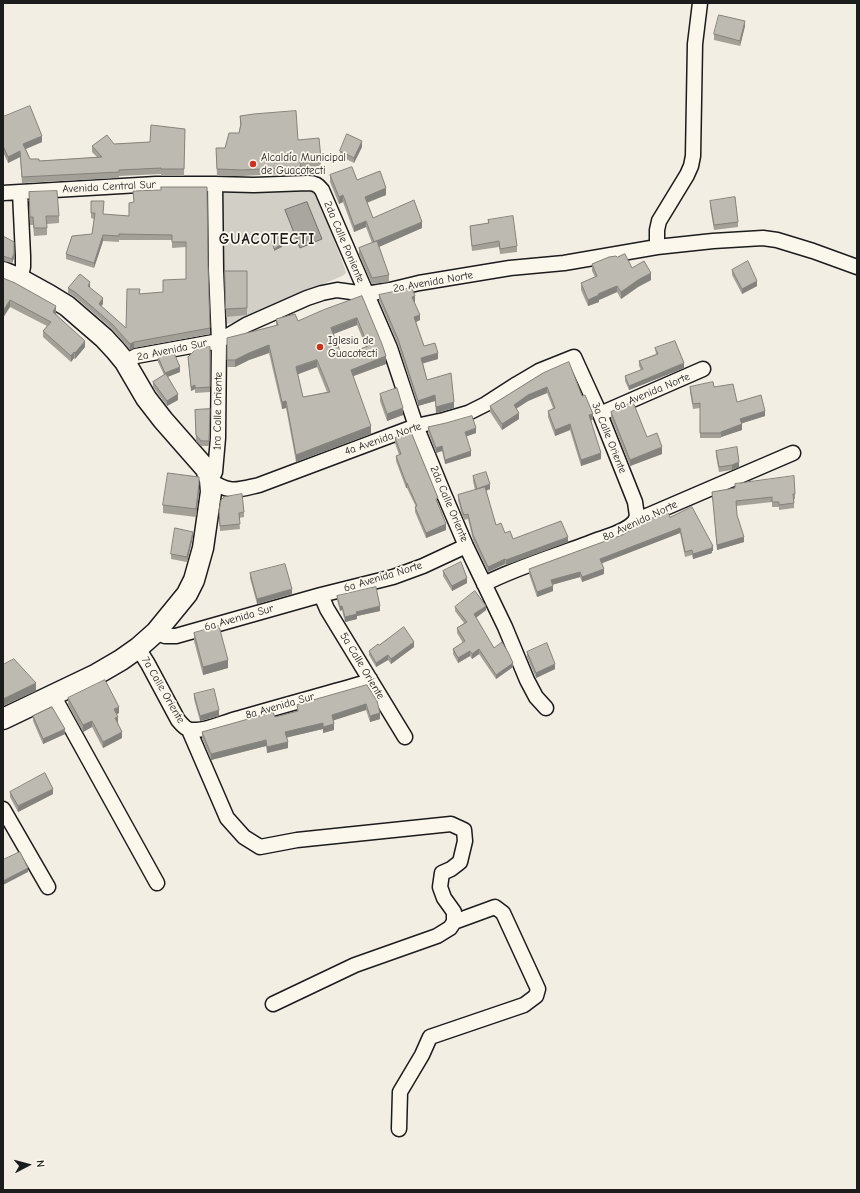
<!DOCTYPE html>
<meta charset="utf-8">
<style>
body{margin:0}
#map{position:relative;width:860px;height:1193px;overflow:hidden;background:#f2eee4;font-family:"Comic Neue",sans-serif}
canvas{display:block}
.frame{position:absolute;inset:0;border:4px solid #1c1c1c;pointer-events:none}
.north{position:absolute;left:8px;top:1145px;width:40px;height:40px;-webkit-text-stroke:3px #fbf7ec;paint-order:stroke;rotate:84deg;font-size:11px;font-weight:700;line-height:16px;text-align:center;color:#1c1c1c}
.north::after{content:'';display:block;margin:auto;width:14px;height:18px;background:#1c1c1c;clip-path:polygon(50% 0,100% 100%,50% 72%,0 100%)}
</style>
<div id="map">
<canvas width="860" height="1193"></canvas>
<div class="frame"></div>
<div class="north">N</div>
</div>
<script>
const ctx = document.querySelector('canvas').getContext('2d');
ctx.lineJoin = 'round';
function fillPath(path, color) { ctx.fillStyle = color; ctx.fill(path, 'evenodd'); }
function strokePath(path, color, width, dash) { ctx.strokeStyle = color; ctx.lineWidth = width; ctx.lineCap = dash ? 'butt' : 'round'; ctx.setLineDash(dash || []); ctx.stroke(path); }
function write(font, color, halo, rows, align = 'center') {
  ctx.font = font + ' "Comic Neue",sans-serif'; ctx.lineWidth = 3.5; ctx.setLineDash([]); ctx.textBaseline = 'middle'; ctx.strokeStyle = halo; ctx.fillStyle = color; for (const [text, x, y, turn = 0] of rows) {
    ctx.save(); ctx.translate(x, y); ctx.rotate((+turn || 0) * Math.PI / 180); ctx.textAlign = isNaN(turn) ? turn : align; if (halo) ctx.strokeText(text, 0, 0); ctx.fillText(text, 0, 0); ctx.restore();
  }
}
fillPath(new Path2D(`
 M311,189L317,193L345,269L346,273L342,276L232,323L228,324L225,323L224,319L221,194L223,190Z`), '#d2cfc6');
const water = new Path2D(`
 M307,202L322,239L300,248L285,210Z`);
fillPath(water, '#a9a6a0');
strokePath(water, '#716f6b', 1);
const street = new Path2D(`
 M215,184L216,270L219,341L218,438L215,472L210,480C230,494 237,490 259,485L416,426L444,420L468,413L486,404L517,384L539,371L574,357L600,414L635,502L637,516L635,521
 M3,193L156,184H215L254,185L308,183C315,183 318,185 322,190L390,348L416,426L443,492L466,546L505,627L527,680L536,697L546,708
 M657,247V230L659,221L687,175L691,166L693,156L695,44L700,3
 M20,279L23,267V256L20,192
 M125,362L136,356L219,341L246,325L307,298L322,293L337,290L366,294L390,290L419,283L510,268L564,263L657,247L713,241L763,238L777,240L813,251L857,267
 M600,414L703,369
 M484,584C521,565 562,554 600,539C611,535 627,531 635,521L793,453
 M321,595L327,609L405,737
 M156,632L165,636H176L321,595L393,577L423,566L466,546
 M138,648L148,664L178,720C183,726 187,731 196,730C209,730 226,721 240,718C281,706 322,695 364,683L370,679
 M53,695L157,883
 M189,730L227,818L244,837L260,847L297,840L451,824L464,830L465,841L460,862L451,869L442,873L440,887L444,898L454,912V922L450,928L437,936L355,965L273,1004
 M3,809L48,887
 M399,1129L400,1092L422,1055L430,1037L524,1005L536,996L538,989L503,913L495,907L454,922`);
const secondary = new Path2D(`
 M3,272L20,279L49,295L67,306L104,338L116,351L125,362L146,398L163,420L206,469L210,480L211,492L203,548L194,580L187,594L156,632L138,648L121,660L97,674L3,719`);
strokePath(street, '#1c1c1c', 17);
strokePath(secondary, '#1c1c1c', 23);
strokePath(street, '#fbf7ec', 14);
strokePath(secondary, '#fbf7ec', 20);
fillPath(new Path2D(`
 M745,26L740,46L714,40V34Z
 M240,116L298,140L321,159V166L301,168V173L242,176H217L216,154L225,148L239,133L240,126Z
 M3,117L42,142L26,149L30,159L39,161L97,157L92,152V146L114,144L150,142L185,129L184,176H161V174L119,176V178L22,183L20,157L8,163L3,152Z
 M362,147L354,163L340,156V151Z
 M330,175L357,180L386,195L367,203L373,218L422,228L379,247L389,275V282L372,284L359,255V248L372,243L366,227L354,232L343,202L339,204L330,182Z
 M161,190L208,265L210,334L134,348L130,350L112,329L75,297L68,293V288H90L103,304L101,306L126,328L139,294L163,292L186,279V247L172,248V240H119V242L103,241L94,268L66,259V254L92,234L94,219L91,218V201L103,214L129,216L134,202Z
 M29,192L59,216V223L47,224V235L34,236L33,225H30Z
 M710,201L738,222V227L714,230L710,206Z
 M488,220L517,246V252L500,254L499,247L472,251L470,231V226L488,223Z
 M3,236L14,258L12,263L3,261Z
 M617,257L632,268L651,280L638,287L621,299L617,292L599,300V302L588,306L581,290V283L595,277L592,271V264Z
 M732,270L757,286L742,294L732,275Z
 M225,271H247V315L226,317Z
 M3,278L56,313V314L85,347L75,359L74,358L71,362L43,337V331L47,326L10,307Z
 M379,295L415,302H414L420,320L416,322L424,346L438,359L423,363L427,380L454,408L436,413L435,401L418,406L398,345L379,300Z
 M362,296L386,364L353,376L371,434L296,462L286,408L282,409L269,353L249,360L235,367H227V338L276,326V319L298,321ZM357,325L366,347L342,356L333,334ZM317,367L327,392L303,397L298,374Z
 M655,348L684,368L629,390L625,381V376L641,370L639,366V361L656,354Z
 M210,351V392L195,393V389L191,391L188,357Z
 M158,357L180,372L167,377L178,400L167,406L153,387V382L164,375L158,362Z
 M543,373L582,396L593,419L591,421L601,459L581,466L570,430L555,436L548,417V411L553,408L547,393L528,401L516,409L519,419L502,430L490,412V406Z
 M690,387H714L737,402L765,416L742,423V430L721,437V438H700V408L693,409L690,392Z
 M380,394L403,415L387,421L380,401Z
 M210,409L209,446H201L196,441L195,410Z
 M611,412L647,437L662,454L630,466L611,418Z
 M428,427L476,433L466,436L471,456L445,464L442,451L436,453L428,432Z
 M395,438L438,503H437L446,530L426,538L415,512V507H416L407,488H406L396,461V456L399,455L395,443Z
 M716,451L739,467L732,470L719,472L716,456Z
 M473,476L490,489L486,491L496,525L505,533L513,539L568,542L506,565L505,564L488,572L473,540L468,519L464,520L462,515L458,500V495L475,490L473,481Z
 M735,484L795,494V499H794V508L779,510V507H772V502L736,506L737,515L744,542L717,550L712,492L735,488Z
 M199,492L196,517L163,513V505Z
 M244,512V517L239,518L240,529L220,531L219,515Z
 M670,517L713,551H712V553L693,559L692,555L685,557L680,533L602,563L604,574L582,582L580,577L552,585L553,591L537,597L529,574V569L622,535L647,523V520Z
 M193,537L187,562L171,559V554Z
 M443,571L467,583L452,591L443,576Z
 M250,573L292,594L257,604L250,578Z
 M337,596L380,611L357,616V619L345,622L342,610L340,611L337,600Z
 M455,607L486,610L476,618L494,648L513,667L496,679L479,654L472,659L470,656L458,663L453,654V649L463,643L457,633V628L464,623L455,611Z
 M194,633L228,668L203,675L194,641Z
 M379,645L414,647L391,664L388,660L376,667L369,655V651Z
 M527,652L555,669L536,678L527,657Z
 M367,685L380,719L370,722L366,710L333,720L334,730L323,733V729L287,737L288,748L267,753L266,746L211,760L202,738V732L275,717L297,711V705Z
 M194,694L219,716L200,721L194,699Z
 M68,698L119,713L116,714L118,723L122,738L103,748L92,727L83,732L68,705Z
 M33,716L65,734L43,744L33,721Z
 M10,792L53,794L18,812L10,797Z`), '#a3a098');
fillPath(new Path2D(`
 M745,21V26L740,46V41Z
 M42,136V142L23,150V144Z
 M362,141V147L354,163V158Z
 M20,151V157L8,163V157Z
 M386,188V195L365,203V197Z
 M343,195V202L339,204V197Z
 M366,221V227L354,232V226Z
 M422,222V228L374,249V242Z
 M284,232L282,247L274,251V249Z
 M103,235V241L94,268V263Z
 M14,253V258L12,263V259Z
 M651,273V280L638,287L621,299V292L638,280Z
 M757,281V286L742,294V289Z
 M90,282V288L88,286Z
 M617,286V292L599,300V302L588,306V300L598,294Z
 M415,296V302H412V297Z
 M103,298V304L99,309V304Z
 M10,300V307L3,318V311Z
 M56,306V313L53,318V312Z
 M420,315V320L414,323V317Z
 M357,318V325L331,335V328Z
 M85,341V347L75,359V353Z
 M134,342V348L130,350V344Z
 M269,345V353L249,360L235,367V360L249,353Z
 M74,352V358L71,362V356Z
 M438,353V359L421,364V358Z
 M386,356V364L351,377V370Z
 M317,360V367L296,375V367Z
 M684,363V368L629,390V386Z
 M180,367V372L165,378V373Z
 M195,385V389L191,391V387Z
 M547,387V393L528,401L514,410V405L528,395Z
 M178,394V400L167,406V401Z
 M435,395V401L418,406V401Z
 M286,401V408L282,409V402Z
 M454,402V408L436,413V407Z
 M403,408V415L387,421V414Z
 M765,411V416L740,424V419Z
 M519,413V419L502,430V424Z
 M593,414V419L589,421V415Z
 M570,424V430L555,436V430Z
 M742,424V430L721,437V432Z
 M371,426V434L296,462V455Z
 M476,428V433L465,437V432Z
 M442,446V451L436,453V448Z
 M662,447V454L630,466V460Z
 M471,451V456L445,464V460Z
 M601,453V459L581,466V460Z
 M739,462V467L732,470V465Z
 M406,483H407V488H406Z
 M199,484V492L196,517V509Z
 M490,484V489L477,494V489Z
 M446,524V530L426,538V533Z
 M680,528V533L600,564V559Z
 M193,532V537L187,562V557Z
 M568,537V542L506,565V560Z
 M744,537V542L717,550V545Z
 M713,546V551H712V553L693,559V554Z
 M505,559V564L488,572V567Z
 M604,569V574L582,582V577Z
 M580,572V577L551,585V580Z
 M467,578V583L452,591V586Z
 M553,586V591L537,597V592Z
 M292,589V594L257,604V599Z
 M342,606V610L340,611V607Z
 M380,606V611L357,616V619L345,622V617L356,612Z
 M486,606V610L474,619V614Z
 M414,642V647L391,664V659Z
 M479,649V654L472,659V654Z
 M470,651V656L458,663V658Z
 M388,655V660L376,667V663Z
 M228,660V668L203,675V667Z
 M513,663V667L496,679V675Z
 M555,664V669L536,678V673Z
 M36,683V691L3,706V699Z
 M366,704V710L332,721V715Z
 M119,707V713L114,716V709Z
 M219,710V716L200,721V716Z
 M380,713V719L370,722V716Z
 M118,717V723L115,718Z
 M92,721V727L83,732V725Z
 M323,723V729L285,738V732Z
 M334,724V730L323,733V727Z
 M65,729V734L43,744V739Z
 M122,732V738L103,748V742Z
 M266,740V746L211,760V754Z
 M288,742V748L267,753V747Z
 M53,789V794L18,812V806Z
 M28,868V872L3,885V881Z`), '#84827c');
const building = new Path2D(`
 M719,15L745,21L740,41L714,34Z
 M30,106L42,136L23,144L30,159H39V161L102,157L92,146L107,135L114,144L150,142L151,125L185,129L184,169H161V168L119,170V172L22,177L20,151L8,157L3,146V117Z
 M296,111L298,140L319,138L321,159L300,162L301,167L242,170L217,169L216,148H225L229,133H239L241,124L240,116L254,114Z
 M347,134L362,141L354,158L340,151Z
 M352,167L357,180L380,171L386,188L365,197L373,218L414,200L422,222L374,242L366,221L354,226L343,195L339,197L330,175Z
 M161,187H207L208,265L210,328L134,342L130,344L112,324L75,292L68,288L80,274L90,282L88,286L103,298L99,304L126,328L127,289H140L139,294L163,292V280L186,279V242H172V235L119,234V236L103,235L94,263L66,254L72,236L92,234L95,213H91V201H104L103,214L129,216V203L134,202L133,191L161,190Z
 M57,191L59,216H46L47,228H34L33,217H30L29,192Z
 M735,197L738,222L714,225L710,201Z
 M513,216L517,246L500,249L499,241L472,246L470,226L489,223L488,220Z
 M284,232L282,244L274,249L272,241L274,238Z
 M3,236L14,242V253L12,259L3,256Z
 M377,241L389,275L372,278L359,248Z
 M625,254L632,268L644,261L651,273L638,280L621,292L617,286L598,294L599,295L588,300L581,283L597,276L592,264L609,257L616,256L617,257Z
 M748,261L757,281L742,289L732,270Z
 M225,271H247V308L226,309Z
 M3,278L15,283L56,306L53,312L85,341L75,353L74,352L71,356L43,331L51,322L10,300L3,311Z
 M412,288L415,296L412,297L420,315L414,317L424,346L435,343L438,353L421,358L427,380L451,373L454,402L436,407L435,395L418,401L398,339L379,295Z
 M362,296L382,344L386,356L351,370L371,426L296,455L286,401L282,402L269,345L249,353L235,360H227V338L278,325L276,319L295,314L298,321L323,310ZM357,318L368,346L342,356L331,328ZM317,360L330,392L303,397L296,367Z
 M675,341L684,363L629,386L625,376L643,369L639,361L658,354L655,348Z
 M210,347V387L195,388V385L191,387L188,357L196,349Z
 M174,353L180,367L165,373L158,357L167,354Z
 M569,362L582,396L585,395L593,414L589,415L601,453L581,460L570,424L555,430L548,411L555,408L547,387L528,395L514,405L519,413L502,424L490,406L543,373Z
 M166,374L178,394L167,401L153,382Z
 M713,382L714,387L733,384L737,402L761,395L765,411L740,419L742,424L721,432V433H700V403L693,404L690,387Z
 M397,388L403,408L387,414L380,394Z
 M633,402L647,437L657,433L662,447L630,460L611,412Z
 M210,409L209,441H201L196,435L195,410Z
 M472,416L476,428L465,432L471,451L445,460L442,446L436,448L428,427L446,423Z
 M411,432L438,498L436,499L446,524L426,533L415,507L417,506L407,483H406L396,456L401,454L395,438Z
 M737,447L739,462L732,465L719,467L716,451Z
 M486,472L490,484L477,489L473,476Z
 M168,473L199,477V484L196,509L163,505Z
 M794,476L795,494H793L794,503L779,505V502H772V497L736,501L737,515L744,537L717,545L712,492L735,488V484Z
 M485,487L496,525L501,523L505,533L510,531L513,539L561,521L568,537L506,560L505,559L488,567L473,535L468,514L464,515L462,510L458,495Z
 M242,494L244,512L239,513L240,524L220,526L219,511L221,500L224,497Z
 M692,507L713,546H712V548L693,554L692,550L685,552L680,528L600,559L604,569L582,577L580,572L551,580L553,586L537,592L529,569L622,535L636,527L648,522L647,520L668,512L670,517Z
 M175,528L193,532L187,557L171,554Z
 M461,562L467,578L452,586L443,571Z
 M285,564L292,589L257,599L250,573Z
 M376,587L380,606L356,612L357,614L345,617L342,606L340,607L337,596Z
 M475,591L486,606L474,614L494,648L502,642L508,652L513,663L496,675L479,649L472,654L470,651L458,658L453,649L465,641L457,628L467,622L455,607Z
 M219,626L228,660L203,667L194,633Z
 M404,627L414,642L391,659L388,655L376,663L369,651L378,644L379,645Z
 M547,643L555,664L536,673L527,652Z
 M14,659L36,683L3,699V665Z
 M105,680L119,707L114,709L118,717L115,718L122,732L103,742L92,721L83,725L68,698Z
 M367,685L377,701L380,713L370,716L366,704L332,715L334,724L323,727V723L285,732L288,742L267,747L266,740L211,754L202,732L273,712L275,717L298,711L297,705Z
 M214,689L219,710L200,716L194,694Z
 M52,707L65,729L43,739L33,716Z
 M45,773L53,789L18,806L10,792Z
 M20,852L28,868L3,881V860Z`);
fillPath(building, '#bdbab1');
strokePath(building, '#84827c', 1);
for (const [x, y, r, color] of [
 [253,164,4,"#c8321e"],
 [320,347,4,"#c8321e"]
]) { const dot = new Path2D(); dot.arc(x, y, r, 0, 2 * Math.PI); ctx.fillStyle = color; ctx.fill(dot); strokePath(dot, '#fbf7ec', 1.5); }
write('11px', '#1c1c1c', '#fbf7ec', [
 ["Alcaldía Municipal",261,158],
 ["de Guacotecti",261,171],
 ["Iglesia de",328,341],
 ["Guacotecti",328,354]
], 'left');
write('11px', '#1c1c1c', '#fbf7ec', [
 ["Avenida Central Sur",109,187,-3],
 ["2da Calle Poniente",344,242,67],
 ["2a Avenida Norte",433,282,-10],
 ["2a Avenida Sur",172,350,-12],
 ["6a Avenida Norte",652,392,-23],
 ["1ra Calle Oriente",218,411,-89],
 ["3a Calle Oriente",609,438,68],
 ["4a Avenida Norte",383,439,-19],
 ["2da Calle Oriente",449,504,67],
 ["8a Avenida Norte",640,521,-25],
 ["6a Avenida Norte",383,577,-17],
 ["6a Avenida Sur",239,618,-16],
 ["5a Calle Oriente",362,666,59],
 ["7a Calle Oriente",163,690,60],
 ["8a Avenida Sur",280,706,-16]
]);
ctx.letterSpacing = '1px';
write('bold 15px', '#1c1c1c', '#fbf7ec', [
 ["GUACOTECTI",267,240]
]);
ctx.letterSpacing = '0px';
</script>
